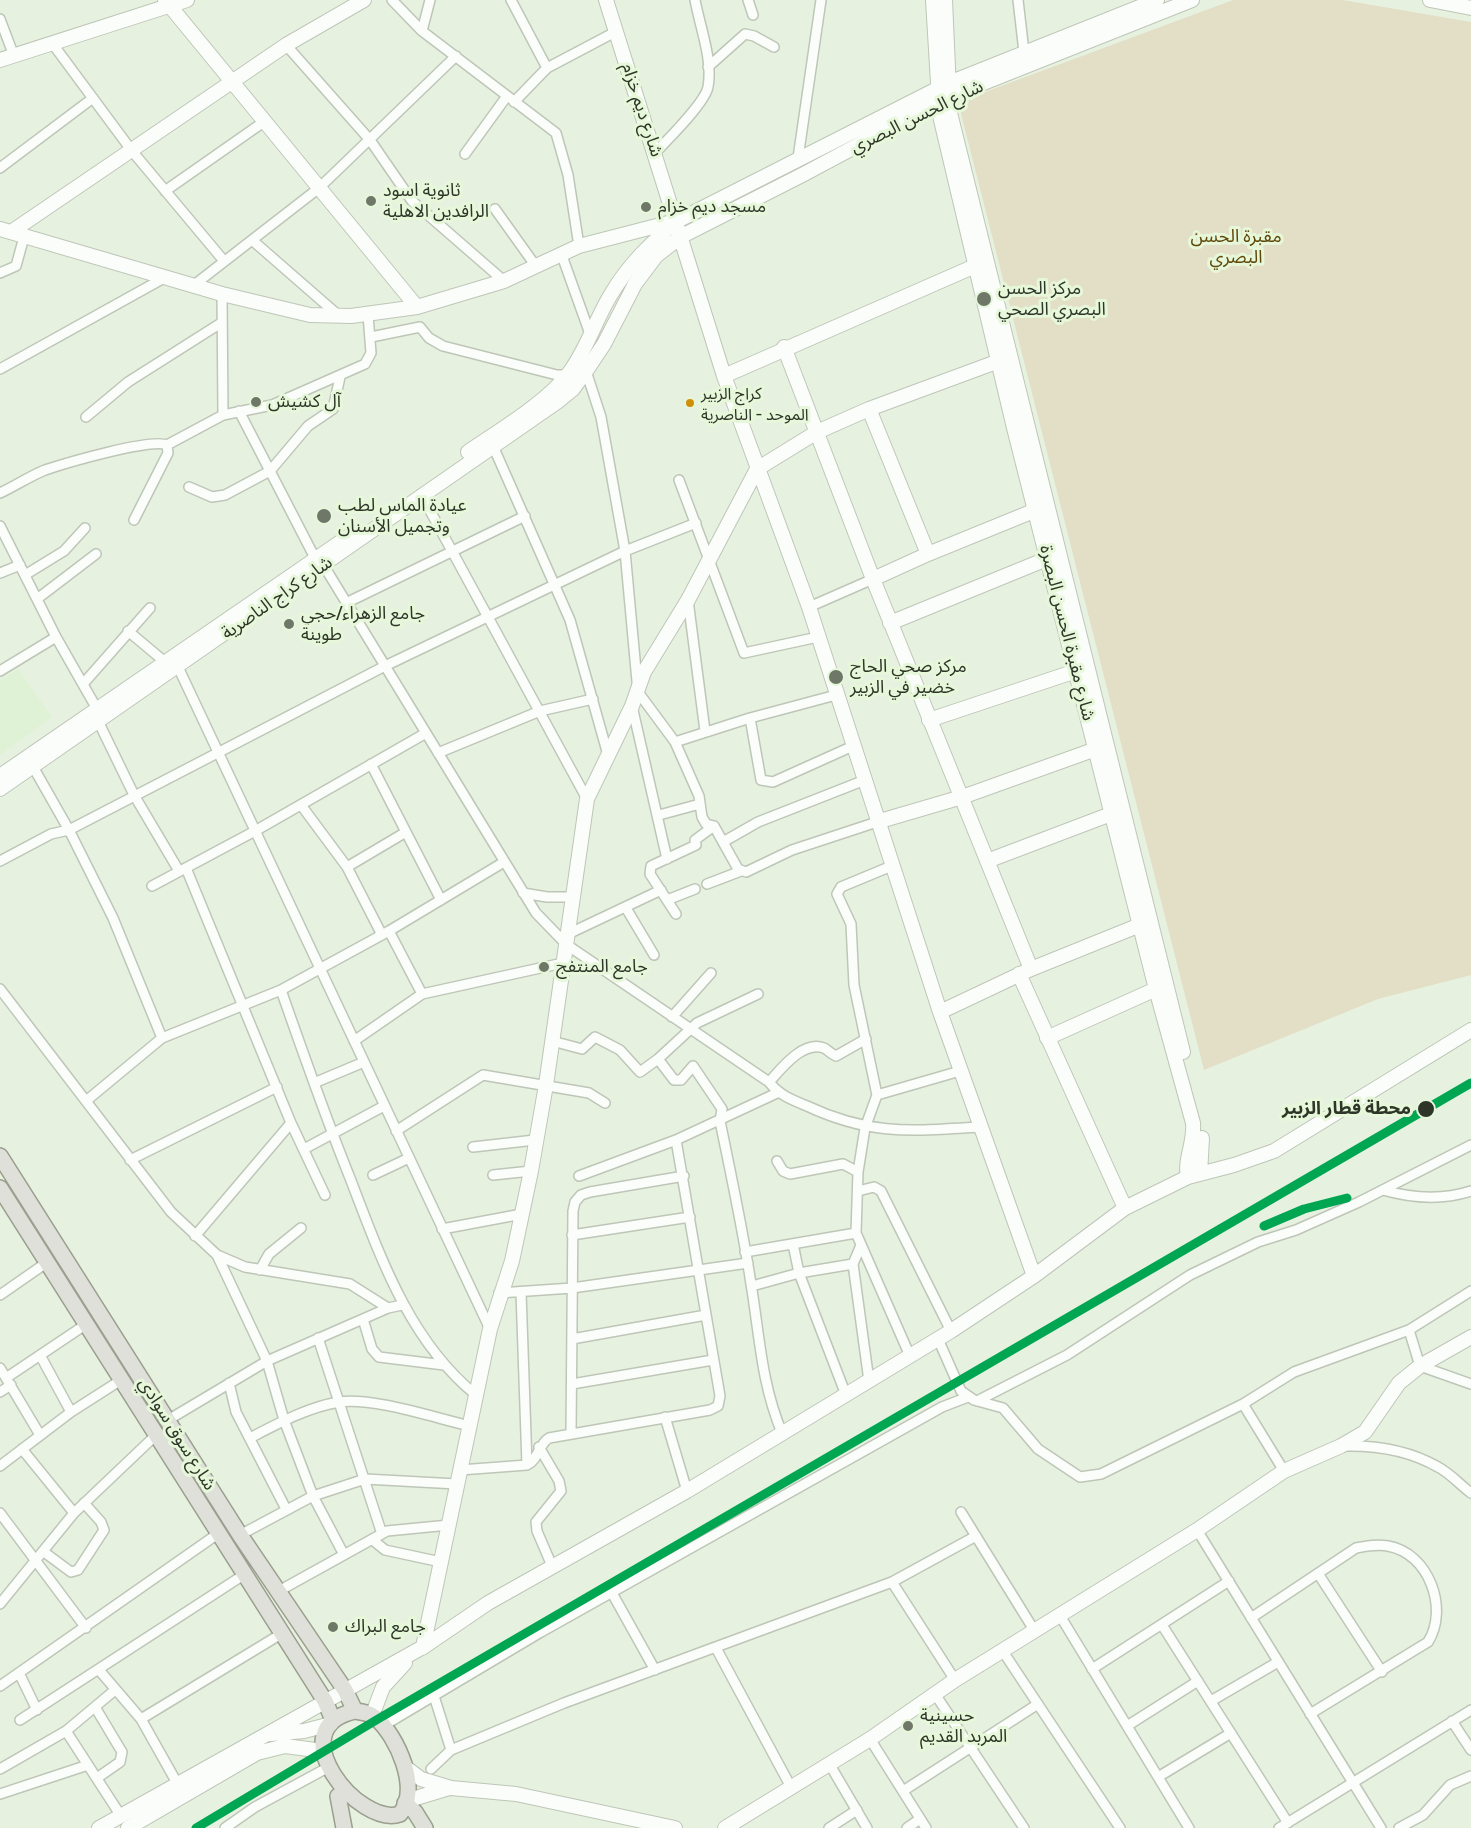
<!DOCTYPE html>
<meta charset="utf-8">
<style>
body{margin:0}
canvas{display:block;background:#e7f1e0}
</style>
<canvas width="1471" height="1828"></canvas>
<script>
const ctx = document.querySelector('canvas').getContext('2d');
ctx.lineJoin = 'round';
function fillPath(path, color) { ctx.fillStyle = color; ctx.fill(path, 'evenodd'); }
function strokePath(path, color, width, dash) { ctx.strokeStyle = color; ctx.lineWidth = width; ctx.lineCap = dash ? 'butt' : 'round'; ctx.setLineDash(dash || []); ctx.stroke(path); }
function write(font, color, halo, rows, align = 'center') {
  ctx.font = font + ' Cabin,"Noto Sans Arabic",sans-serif'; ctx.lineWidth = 6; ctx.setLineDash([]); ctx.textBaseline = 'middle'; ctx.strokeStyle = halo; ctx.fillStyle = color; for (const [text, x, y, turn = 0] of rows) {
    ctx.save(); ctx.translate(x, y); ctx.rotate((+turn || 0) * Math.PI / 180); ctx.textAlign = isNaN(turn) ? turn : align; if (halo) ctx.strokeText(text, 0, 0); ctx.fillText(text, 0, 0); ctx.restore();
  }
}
fillPath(new Path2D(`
 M18,669L52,717L0,755V680Z`), '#e0f2d5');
fillPath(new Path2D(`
 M1233,0H1343L1471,22V975L1378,999L1204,1070L958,102Z`), '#e3dfc7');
const street = new Path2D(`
 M392,0L422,31L556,133L568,175L579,246
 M511,0L547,68
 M748,0L753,15
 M1018,0L1024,52
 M0,19L14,56
 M422,31L430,0
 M52,43L132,151L224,261
 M286,45L370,140L412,201L504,281
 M708,67L745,34L754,36L774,47
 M514,102L547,68L617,31
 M656,152C668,139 705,103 708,87C713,60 700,27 695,0
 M465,154L507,96
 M798,158L821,0
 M0,168L93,98
 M165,191L265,121
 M495,209L535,265
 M252,240L338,315
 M561,253L590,334
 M0,273L16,266L24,237
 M194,285L319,188L456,56
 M222,294L223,415
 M371,337L420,327L429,338L443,346L557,375H567
 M0,369L164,278
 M586,371L601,417L625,551L638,692L675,742L699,796L702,817L706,824L714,826L738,869L746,872L792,850L880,821
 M239,411L316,560
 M86,417L128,382L221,323
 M493,446L570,620L608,755
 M679,480L744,653L818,637
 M189,487L212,497L225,495L270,471L308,426L333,409L340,377
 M0,493C15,486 30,476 45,470C66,463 151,438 167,445L223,415L272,405L365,364L371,353L368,315
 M421,494L587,799
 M134,520L168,453L167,445
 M0,526L56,637L97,709
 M324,566L536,913L567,945L769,1082C779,1095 792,1100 807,1106C871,1136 912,1131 980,1127
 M0,573L20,565
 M25,575L64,551L85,528
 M37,599L96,554
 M688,600L705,731
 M346,603L525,516
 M809,607L873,579
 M128,631L165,662
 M178,667L490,1329
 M0,671L56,637
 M83,684L150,608
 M836,695L750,718L761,780L773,782L853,746
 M632,706L667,859
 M99,723L134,795L179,871
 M675,742L750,718
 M438,753L540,711L593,699
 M371,764L441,900
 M32,765L69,830L113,918L162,1038
 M301,805L347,867L382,935
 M659,815L700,804
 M723,842L758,822L865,780
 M0,861L51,834L69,830L385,666L625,551L696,523
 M894,865L841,887L837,894L851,924L854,985L877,1095L865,1128L858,1172L856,1233L910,1356
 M347,867L406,832
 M186,868L291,1123L325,1195
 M707,884L741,871
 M152,886L255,831L426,733
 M523,893L547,897H573
 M667,900L695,889
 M626,908L654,955
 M676,914L650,874L651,866L696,845L695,840L714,826
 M389,931L422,994
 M568,934L661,890
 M0,989L171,1212L217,1255L245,1267L350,1284L388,1308
 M281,990C303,1053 325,1116 350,1178C380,1256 409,1341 476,1395
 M672,1017L711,973
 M354,1041L422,994L563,963
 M552,1041L582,1049L595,1037L620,1050L640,1072L658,1059L697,1023L758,994
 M658,1059L674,1080H681L693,1066L722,1109L720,1121C731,1175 743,1230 751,1284C760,1338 761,1382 782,1433
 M769,1082C781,1069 803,1040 824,1048C828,1050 831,1054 836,1056L866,1039
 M314,1083L364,1062
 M877,1095L960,1071
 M86,1101L162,1038L281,990L389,931L504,862
 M396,1131L483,1075L589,1093L605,1103
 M473,1147L535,1140
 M304,1149L384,1106
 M130,1160L277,1087
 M777,1161L783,1171L790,1174L843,1164L858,1172
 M373,1175L409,1158
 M493,1175L531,1171
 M579,1176L676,1140L777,1093
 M1383,1190C1411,1198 1443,1200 1471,1191
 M858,1191L874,1187L881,1191L951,1331
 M442,1229L522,1214
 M572,1235L690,1217
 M195,1236L291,1123
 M793,1244L799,1273L846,1395
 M861,1245L853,1264L869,1381
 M745,1252L856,1233
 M217,1255L267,1361L284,1420L313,1496L343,1553
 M260,1270L269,1254L301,1228
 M752,1286L799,1273L853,1264
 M521,1292L527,1465
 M499,1293L572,1288L748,1263
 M0,1295L49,1261
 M363,1319L372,1349L379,1357L444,1365
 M1409,1330L1471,1291
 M318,1338L382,1534
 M572,1339L706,1315
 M938,1339L961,1391L974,1400L1003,1408L1038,1449L1080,1477L1101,1474L1243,1404L1284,1471
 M40,1355L71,1412
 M0,1368L40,1435
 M6,1378L88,1323
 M229,1383L236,1412L286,1509
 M572,1384L713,1360
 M0,1392L11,1385
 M977,1401L1067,1355L1190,1275L1258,1242L1296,1230L1359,1202L1471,1145
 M1243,1404L1294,1372L1409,1330L1420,1366L1471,1384
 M665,1417L687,1491
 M168,1420L267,1361L388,1308L402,1305
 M571,1433L573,1211L575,1202L581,1195L590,1192L684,1176
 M250,1438C277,1424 308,1407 339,1402C373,1397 435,1418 470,1426
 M1342,1446C1375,1445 1409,1450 1438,1467C1450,1473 1460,1485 1471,1493
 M539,1447L559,1481L561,1491L536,1522L537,1531L552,1566
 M22,1449L74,1513
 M0,1466L71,1412L121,1380
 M460,1470L527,1465C539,1459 538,1445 549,1438L710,1410L718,1406L720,1396L676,1140
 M961,1512L1034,1630
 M0,1513L86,1628
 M1197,1530L1381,1828
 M240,1535L313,1496L365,1479L457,1484
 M374,1541L385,1550L441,1562
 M44,1552L71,1572L78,1570L104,1530L101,1522L84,1503
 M1319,1575L1382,1672
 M892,1582L955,1680
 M277,1592L387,1531L449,1525
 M612,1593L655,1670
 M0,1604L74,1513L156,1435
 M1059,1614L1189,1828
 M1251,1618L1356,1548C1367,1546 1377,1544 1388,1546C1429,1553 1449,1609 1428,1642L1310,1714
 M1162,1625L1288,1823
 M716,1648L792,1789
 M1002,1650L1120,1828
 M1092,1669L1229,1581
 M99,1670L141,1719L177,1783
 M19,1673L37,1710
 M0,1686L219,1533
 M935,1694L1024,1828
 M434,1696L451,1750
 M1211,1701L1278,1662
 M95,1707L122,1752L120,1762L97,1778
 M141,1719L281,1634
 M20,1720L245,1574
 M1452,1721L1471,1750
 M383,1726L541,1632L942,1407L968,1397
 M1127,1726L1198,1681
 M66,1731L121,1816
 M870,1739L926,1828
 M830,1765L867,1828
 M0,1769L66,1731L115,1690
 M431,1769L451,1750L564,1703L892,1582L976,1536
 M1158,1777L1231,1733
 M903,1791L1038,1704
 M0,1794L88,1765
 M225,1828L255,1807L327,1768
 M829,1828L857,1810
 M907,1828L920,1819
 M1279,1828L1471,1710
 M1399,1828L1423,1815L1450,1785L1471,1776`);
const secondary = new Path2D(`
 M165,0L417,307
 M606,0L724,376L809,607L940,1012L1034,1276
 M933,0L940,116L1014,428L1156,989L1193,1123C1195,1142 1184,1160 1188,1177
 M945,0L950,113L1183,1052
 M1430,0L1471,8
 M0,60L187,0
 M0,229L222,294L310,315L351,316L417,307L504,281L579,246L672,222
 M11,232L286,45L364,0
 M784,347L873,579L1031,969
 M724,376L975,266
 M869,409L928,554
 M468,452C500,430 546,403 569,373C587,349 595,321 610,296C628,265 651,243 677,221L949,83L1157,0
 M873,579L928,554L1036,510
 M890,623L1049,558
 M929,720L1076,671
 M0,776L352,534
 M0,789L557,402L573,389L586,371L604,344L635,284L656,256L682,236L804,174L948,97L1192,0
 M880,821L962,797L1096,749
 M987,861L1111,814
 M1019,974L1125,1208
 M940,1012L1031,969L1140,925
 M1047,1038L1156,989
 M1200,1174L1202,1138
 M422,1648L488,1603L687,1491L951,1331L1034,1276L1125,1208L1188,1177L1234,1165L1274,1151L1471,1030
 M372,1716L383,1687L405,1663
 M271,1734L304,1731L331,1724
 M405,1767L421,1779L451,1788L516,1794L675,1828
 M406,1801L449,1788
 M99,1828L423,1647L490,1329L512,1261L531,1171L546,1085L587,799L632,706L644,672L688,600L757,469L817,432L869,409L999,361
 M128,1828L257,1753L285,1746L323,1751
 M725,1828L870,1739L955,1680L1197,1530L1284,1471L1341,1446L1365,1432L1399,1383L1420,1366L1471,1337`);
const primary = new Path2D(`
 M0,1156L240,1535L345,1690L355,1711
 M0,1188L325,1701L333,1720
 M355,1711C363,1712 370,1713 376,1718C397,1736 421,1789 400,1814C359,1828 278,1728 355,1711Z
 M338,1796L344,1828
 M405,1803L415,1812L425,1828`);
strokePath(street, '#bec6b8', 12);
strokePath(secondary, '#bec6b8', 16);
strokePath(primary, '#9a9f8e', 18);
strokePath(street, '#fbfdfa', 9);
strokePath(secondary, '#fbfdfa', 14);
strokePath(primary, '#dee0d9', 15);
strokePath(new Path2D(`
 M1264,1226L1304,1209L1347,1198
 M196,1828L378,1719L1471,1083`), '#00a651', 9);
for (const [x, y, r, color] of [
 [371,201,6,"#6f7769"],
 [646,207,6,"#6f7769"],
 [984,299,8,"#6f7769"],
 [256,402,6,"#6f7769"],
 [690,403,5,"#cf8f08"],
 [324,516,8,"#6f7769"],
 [289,624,6,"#6f7769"],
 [836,677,8,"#6f7769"],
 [544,967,6,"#6f7769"],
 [1426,1109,9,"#2e3529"],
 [333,1627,6,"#6f7769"],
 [908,1726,6,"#6f7769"]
]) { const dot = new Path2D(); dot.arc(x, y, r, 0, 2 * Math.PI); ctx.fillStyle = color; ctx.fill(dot); strokePath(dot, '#e6f8d9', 2); }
write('16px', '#2e3529', '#e6f8d9', [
 ["كراج الزبير",701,394],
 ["الموحد - الناصرية",701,415]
], 'left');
write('18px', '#2e3529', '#e6f8d9', [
 ["شارع ديم خزام",642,110,72],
 ["شارع الحسن البصري",917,117,-26],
 ["شارع كراج الناصرية",277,598,-35],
 ["شارع مقبرة الحسن البصرة",1067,633,76],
 ["شارع سوق سوادي",177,1434,58]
]);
write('18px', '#2e3529', '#e6f8d9', [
 ["ثانوية اسود",383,191],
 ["الرافدين الاهلية",383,212],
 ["مسجد ديم خزام",658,207],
 ["مركز الحسن",998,289],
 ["البصري الصحي",998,310],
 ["آل كشيش",268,402],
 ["عيادة الماس لطب",338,506],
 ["وتجميل الأسنان",338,527],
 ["جامع الزهراء/حجي",301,614],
 ["طوينة",301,635],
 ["مركز صحي الحاج",850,667],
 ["خضير في الزبير",850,688],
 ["جامع المنتفج",556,967],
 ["جامع البراك",345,1627],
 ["حسينية",920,1716],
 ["المربد القديم",920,1737]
], 'left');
write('18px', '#60470a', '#e6f8d9', [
 ["مقبرة الحسن",1236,237],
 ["البصري",1236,258]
]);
write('bold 18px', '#2e3529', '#e6f8d9', [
 ["محطة قطار الزبير",1411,1109]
], 'right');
</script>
